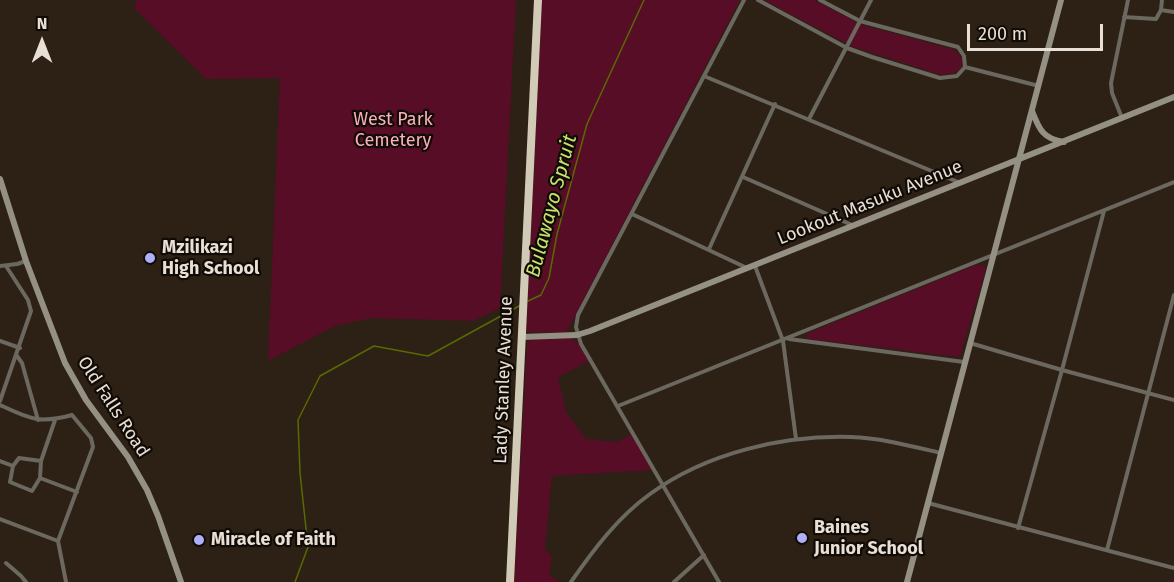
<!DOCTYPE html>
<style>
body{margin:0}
#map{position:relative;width:1174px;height:582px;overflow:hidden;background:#2d2015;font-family:"Fira Sans",sans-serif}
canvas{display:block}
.north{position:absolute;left:12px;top:12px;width:60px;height:60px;-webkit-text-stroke:4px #110b06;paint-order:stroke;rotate:0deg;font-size:16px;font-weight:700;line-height:24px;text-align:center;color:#e8dfd7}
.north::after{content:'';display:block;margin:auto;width:21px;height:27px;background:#e8dfd7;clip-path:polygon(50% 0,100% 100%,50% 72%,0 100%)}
.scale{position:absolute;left:967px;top:24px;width:136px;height:27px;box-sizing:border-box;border:3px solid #e8dfd7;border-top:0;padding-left:8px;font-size:18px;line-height:21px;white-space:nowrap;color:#e8dfd7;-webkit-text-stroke:4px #110b06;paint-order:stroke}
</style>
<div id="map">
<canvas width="1174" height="582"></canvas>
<div class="north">N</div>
<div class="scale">200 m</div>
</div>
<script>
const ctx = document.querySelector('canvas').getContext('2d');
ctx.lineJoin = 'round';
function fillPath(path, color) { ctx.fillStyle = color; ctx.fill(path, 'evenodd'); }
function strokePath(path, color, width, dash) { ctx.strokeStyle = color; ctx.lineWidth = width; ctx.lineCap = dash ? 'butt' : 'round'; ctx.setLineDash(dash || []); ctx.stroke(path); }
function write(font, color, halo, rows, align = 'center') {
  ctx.font = font + ' "Fira Sans",sans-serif'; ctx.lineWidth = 4.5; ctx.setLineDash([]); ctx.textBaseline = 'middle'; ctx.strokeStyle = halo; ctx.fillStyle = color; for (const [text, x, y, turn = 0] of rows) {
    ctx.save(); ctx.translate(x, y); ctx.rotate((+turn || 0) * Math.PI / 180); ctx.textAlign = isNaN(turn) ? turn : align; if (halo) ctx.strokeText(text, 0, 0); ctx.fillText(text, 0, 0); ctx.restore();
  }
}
fillPath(new Path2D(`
 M136,0H516L500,308L473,321L371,318L335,326L268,361L280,78L206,79L135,9Z
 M542,0H740L566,333L526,332Z
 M764,0H814L862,25L955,50L962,58V67L955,73L941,75L851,46Z
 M978,264L986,268L960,357L807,339L806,334Z
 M571,338L579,344L589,361L558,377L566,412L586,439L617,442L632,434L652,470L552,476L545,549L552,557L549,575L560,582H514L527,343L532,339Z`), '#570d25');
strokePath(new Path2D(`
 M528,301L541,295L549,278L557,234L587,124L644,0
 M295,582L308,547L300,473L298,420L320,376L374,346L428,356L521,305`), '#586a00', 1.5);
strokePath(new Path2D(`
 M758,0L847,48L872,57L940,78L957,76L965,67L964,56L958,47L860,21L820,0
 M1161,10L1174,12
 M1124,17L1156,19L1161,10L1162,0
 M965,67L1039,86
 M704,76L958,182
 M1122,118L1112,93L1111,83L1128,0
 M809,119L871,0
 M743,177L852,225
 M632,214L747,268
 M709,249L775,104
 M0,266L17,264L26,261
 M755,266L783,341L796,439
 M789,339L964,362
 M0,341L20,348
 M970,343L1062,370L1174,400
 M17,356L22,363L38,420
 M0,401L31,311L28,300L6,266
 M0,405C30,419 39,424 72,415L91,438L93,447L58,541L66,582
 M618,406L1174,182
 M19,458L41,461L40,478L32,491L10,482L13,466Z
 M0,461L13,466
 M41,461L55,420
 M40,478L77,492
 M928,503L1174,568
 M0,519L58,541
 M1018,528L1062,370L1104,211
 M1107,550L1174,295
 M6,563L21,576L26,582
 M571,582C594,549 618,517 650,494C706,453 783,435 851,437C881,438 911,446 941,453
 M674,582L704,555
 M719,582L581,344L576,327L578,315L744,0`), '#6b6860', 4);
strokePath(new Path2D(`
 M1032,111C1039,129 1043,139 1064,142
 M0,179L26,261L65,363L86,400L128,457L147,490L158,516L181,582
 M522,337L577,335L590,331L1174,97
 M907,582L1061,0`), '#949083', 6);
strokePath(new Path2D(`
 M510,582L538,0`), '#d0cab6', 8);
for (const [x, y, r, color] of [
 [150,258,6,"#adaffb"],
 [802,538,6,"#adaffb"],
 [199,540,6,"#adaffb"]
]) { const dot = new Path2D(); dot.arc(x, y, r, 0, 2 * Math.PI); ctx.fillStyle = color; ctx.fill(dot); strokePath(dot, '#110b06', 2); }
write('18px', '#f9afbc', '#110b06', [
 ["West Park",393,120],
 ["Cemetery",393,141]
]);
write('18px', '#e8dfd7', '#110b06', [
 ["Lookout Masuku Avenue",870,203,-22],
 ["Lady Stanley Avenue",504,380,-88],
 ["Old Falls Road",113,407,57]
]);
write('bold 18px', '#e8dfd7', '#110b06', [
 ["Mzilikazi",162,248],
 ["High School",162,269],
 ["Baines",814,528],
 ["Junior School",814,549],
 ["Miracle of Faith",211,540]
], 'left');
write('italic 20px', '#c7e36d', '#110b06', [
 ["Bulawayo Spruit",552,206,-75]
]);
</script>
